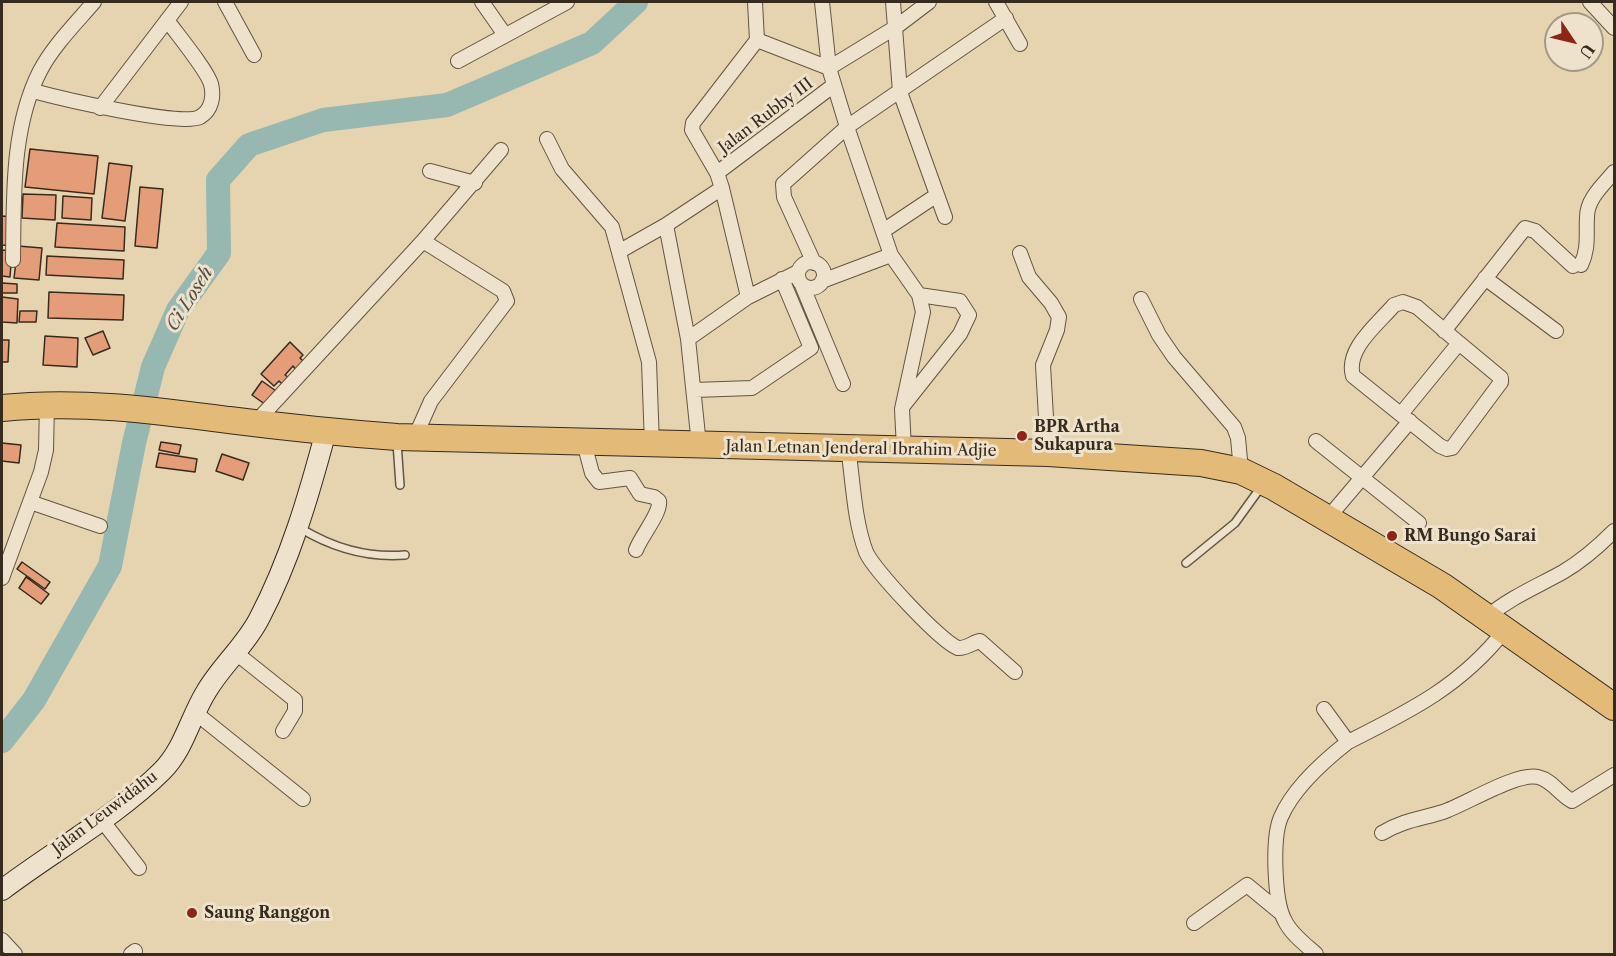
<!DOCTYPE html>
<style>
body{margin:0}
#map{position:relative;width:1616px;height:956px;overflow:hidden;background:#e6d3b0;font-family:"Libre Caslon Text",serif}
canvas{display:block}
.frame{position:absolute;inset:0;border:3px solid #372b1f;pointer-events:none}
.north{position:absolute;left:1544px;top:12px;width:60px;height:60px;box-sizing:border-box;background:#efe2cc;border:2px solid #a59987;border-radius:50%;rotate:125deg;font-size:16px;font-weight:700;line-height:24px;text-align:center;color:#372b1f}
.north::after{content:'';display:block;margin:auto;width:21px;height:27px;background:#8f2418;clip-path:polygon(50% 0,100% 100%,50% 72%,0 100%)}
</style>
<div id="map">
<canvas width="1616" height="956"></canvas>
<div class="frame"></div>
<div class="north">U</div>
</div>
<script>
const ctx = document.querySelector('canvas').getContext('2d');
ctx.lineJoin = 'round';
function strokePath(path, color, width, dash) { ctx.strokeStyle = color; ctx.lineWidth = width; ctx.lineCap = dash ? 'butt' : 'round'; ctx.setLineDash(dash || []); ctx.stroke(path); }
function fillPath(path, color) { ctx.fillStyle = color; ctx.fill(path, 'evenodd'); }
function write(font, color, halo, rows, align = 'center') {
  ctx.font = font + ' "Libre Caslon Text",serif'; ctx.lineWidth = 6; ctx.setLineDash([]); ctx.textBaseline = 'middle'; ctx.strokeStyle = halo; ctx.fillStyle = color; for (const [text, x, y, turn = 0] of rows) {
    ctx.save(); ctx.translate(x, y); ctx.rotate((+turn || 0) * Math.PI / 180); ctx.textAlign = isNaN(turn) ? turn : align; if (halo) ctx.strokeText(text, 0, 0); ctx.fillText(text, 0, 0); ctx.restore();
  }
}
strokePath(new Path2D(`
 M2,741L34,700L110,566L134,443L153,367L178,310L219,253L218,180L249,145L323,120L447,105L592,43L636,2`), '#97b7b1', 24);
const building = new Path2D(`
 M30,149L98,156L94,194L25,187Z
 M109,163L132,166L125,221L102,218Z
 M140,187L163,189L157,248L135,246Z
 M23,194L56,195L55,220L22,218Z
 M63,196L92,198L91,220L62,218Z
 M2,216L13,217L11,246L2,245Z
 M57,223L125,227L124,251L55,247Z
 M18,246L42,248L39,280L14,278Z
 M2,250L12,251L10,277L2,276Z
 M47,256L124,260L123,279L46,275Z
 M2,283L17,284V293H2Z
 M49,292L124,295L123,320L48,318Z
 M2,297L18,299L17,323L2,322Z
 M20,311H37L36,322H19Z
 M103,331L110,348L93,355L85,338Z
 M45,336L78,338L77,367L43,365Z
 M2,340H9L8,362H2Z
 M290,342L303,355L300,358L304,362L296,370L293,366L285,375L288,377L282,384L279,381L274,386L261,374Z
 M262,381L276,391L266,405L252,395Z
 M161,442L181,445L179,454L159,450Z
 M2,443L21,445L19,463L2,461Z
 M159,453L197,459L195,472L156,467Z
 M222,454L249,463L243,480L216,471Z
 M22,562L50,582L45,589L17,569Z
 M26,577L49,594L41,604L19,588Z`);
fillPath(building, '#e49c79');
strokePath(building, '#372b1f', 1.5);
const lane = new Path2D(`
 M397,443L400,485
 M300,528C333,548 366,558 405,555
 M1186,563L1235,523L1261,487`);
const street = new Path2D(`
 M225,2L254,55
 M482,2L505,35
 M822,2L829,68L847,127L891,255L919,295L923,312L902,409L904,449
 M893,2L900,92L945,217
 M996,2L1020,44
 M1590,2L1614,28
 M757,40L829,68L896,27L929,2
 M458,61L567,2
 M33,91C59,98 181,127 200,117C212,110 214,96 211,84C207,70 177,34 167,20
 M100,108L181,2
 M547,139L562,169L612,227L649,362L652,445
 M430,171L475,183
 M717,173L834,85
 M883,231L937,195
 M620,251L666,225
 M1020,253L1029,277L1051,303L1059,317L1057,330L1043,365L1048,453
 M13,260C14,198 11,128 40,71C53,46 76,23 94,2
 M798 275a13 13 0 1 1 26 0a13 13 0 1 1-26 0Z
 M814,263L784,197L783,184L847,127L1006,18
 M1581,265C1589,248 1586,236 1587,217C1587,199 1603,185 1614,172
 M1485,278L1556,331
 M822,281L891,255
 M802,285L843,384
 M748,297L722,188L717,173L692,130L693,123L757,40L755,2
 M1141,299L1159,335L1174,357L1234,427L1238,438L1241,471
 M1444,331L1525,228L1535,231L1573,266
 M688,339L748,297L798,272
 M694,390L752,388L811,348L782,279
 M903,406L960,334L969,315L960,301L919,295
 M1401,414L1459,343L1501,378V382L1452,448L1447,449L1440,446L1353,376C1345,349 1378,324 1394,305L1403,302L1417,307L1459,343
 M256,422L423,241L501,150
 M415,437L431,401L507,301L503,291L423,241
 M1316,441L1419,523
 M584,443L592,473L599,482L630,478L640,494L654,497L659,501C661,513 641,536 636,550
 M699,445L688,339L666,225L722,188
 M848,447C853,481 854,520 866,552C873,569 942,643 958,648C965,649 974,642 980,641L1015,672
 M30,502L100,526
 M1327,519L1410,421
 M2,578L41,472L46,450L47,403
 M1487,617C1511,597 1536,587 1563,572C1582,561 1599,546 1614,531
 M236,653L295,700V711L283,731
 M197,714L303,799
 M1348,742C1410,711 1461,686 1505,630
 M101,819L139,868
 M1382,833C1404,820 1420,819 1443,812C1466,804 1517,772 1538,777C1552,780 1560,795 1572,801L1614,775
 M1194,923L1247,885L1281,913
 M2,940L15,954
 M131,954L135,951
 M1316,954C1306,945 1291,934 1285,921C1274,902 1272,837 1281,817C1293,789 1325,760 1348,742L1324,709`);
const secondary = new Path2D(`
 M2,890C52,852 118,815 162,771C184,749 190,718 206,692C221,666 245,646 259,619C290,560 309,495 326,431`);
const highway = new Path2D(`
 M2,408C78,400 153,410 229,420C284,427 341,433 397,437L1048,453L1201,463L1241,471L1274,487L1442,586L1614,707`);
strokePath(lane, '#635543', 10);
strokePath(street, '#635543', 16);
strokePath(secondary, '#372b1f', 22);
strokePath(highway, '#372b1f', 28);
strokePath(lane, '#efe2cc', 7);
strokePath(street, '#efe2cc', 14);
strokePath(secondary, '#efe2cc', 20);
strokePath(highway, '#e3ba78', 26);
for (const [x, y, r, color] of [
 [1022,436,6,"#8f2418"],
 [1392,536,6,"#8f2418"],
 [192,913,6,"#8f2418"]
]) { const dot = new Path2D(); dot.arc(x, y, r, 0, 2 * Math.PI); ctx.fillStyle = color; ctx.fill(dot); strokePath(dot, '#efe2cc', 2); }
write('16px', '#372b1f', '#efe2cc', [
 ["Jalan Rubby III",766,116,-37],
 ["Jalan Letnan Jenderal Ibrahim Adjie",861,449,1],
 ["Jalan Leuwidahu",105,813,-37]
]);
write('bold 16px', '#372b1f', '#efe2cc', [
 ["BPR Artha",1034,427],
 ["Sukapura",1034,445],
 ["RM Bungo Sarai",1404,536],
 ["Saung Ranggon",204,913]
], 'left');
write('italic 18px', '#4f4e44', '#efe2cc', [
 ["Ci Loseh",190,299,-58]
]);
</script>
